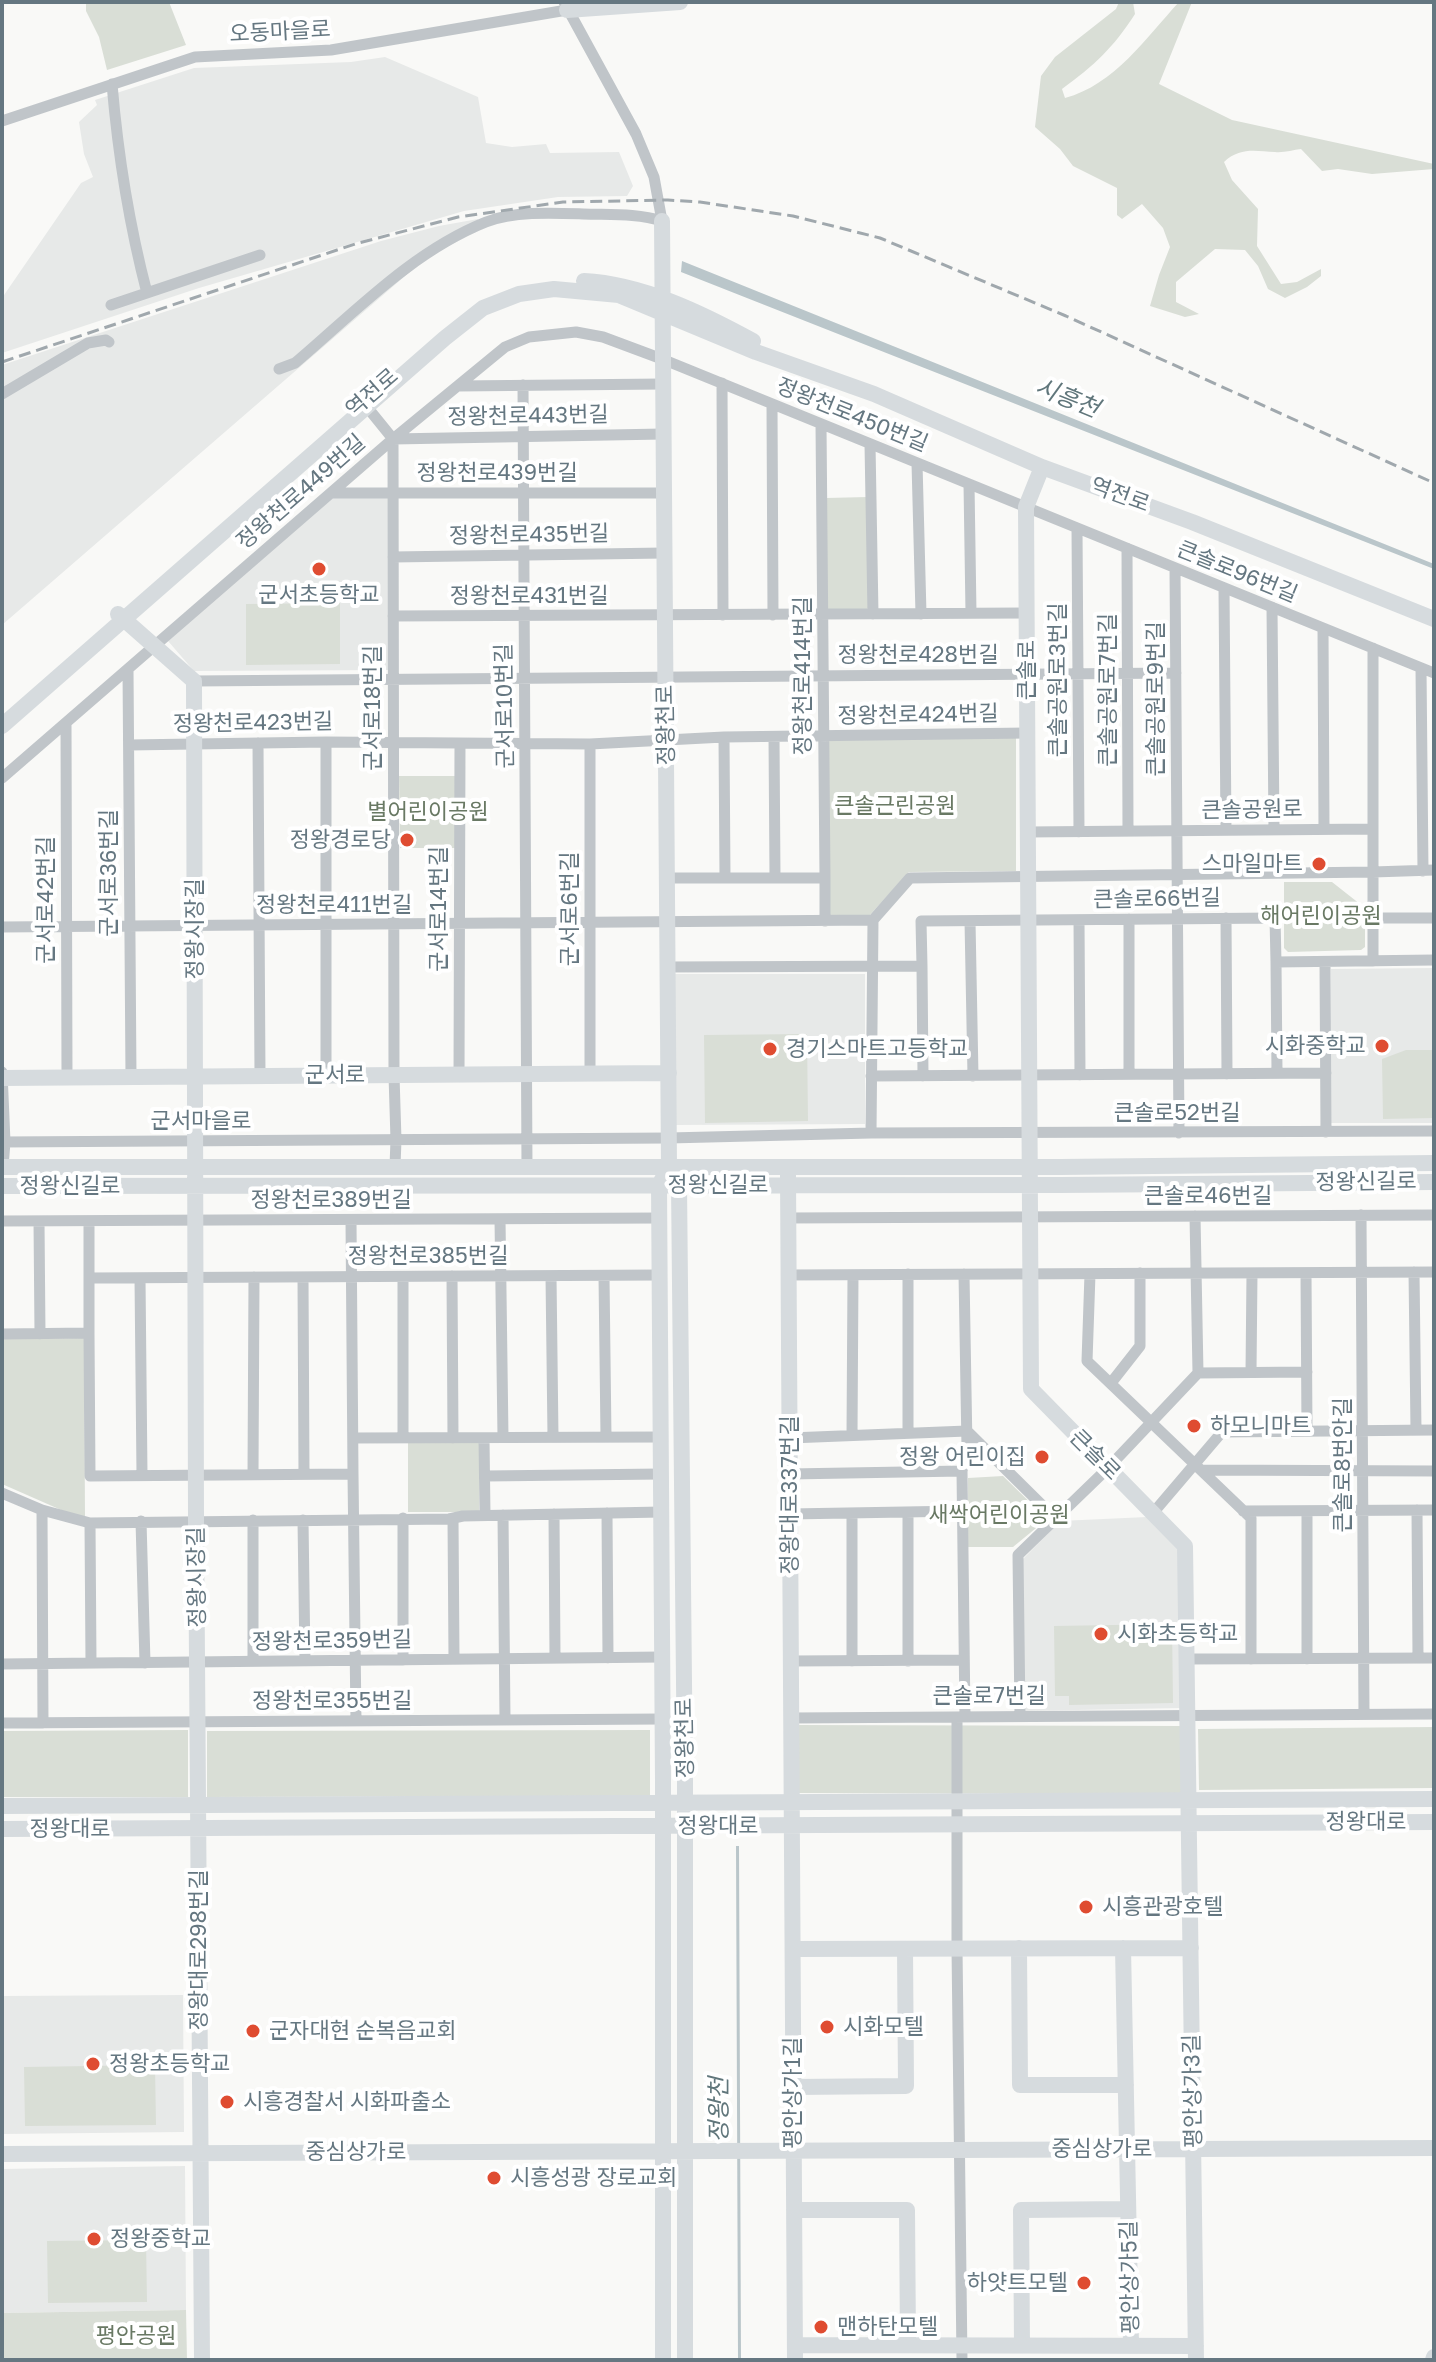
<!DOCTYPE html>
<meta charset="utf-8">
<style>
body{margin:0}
#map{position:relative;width:1436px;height:2362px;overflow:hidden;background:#f9f9f7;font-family:"Golos Text",sans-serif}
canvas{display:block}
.frame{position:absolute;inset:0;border:4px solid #657781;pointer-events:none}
</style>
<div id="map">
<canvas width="1436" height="2362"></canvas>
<div class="frame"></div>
</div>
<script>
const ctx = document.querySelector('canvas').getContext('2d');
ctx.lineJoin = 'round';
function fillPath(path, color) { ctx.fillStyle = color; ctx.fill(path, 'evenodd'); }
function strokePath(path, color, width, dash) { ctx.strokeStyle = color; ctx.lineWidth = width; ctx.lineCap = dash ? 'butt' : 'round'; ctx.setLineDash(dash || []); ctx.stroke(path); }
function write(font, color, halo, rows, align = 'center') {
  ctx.font = font + ' "Golos Text","Noto Sans KR",sans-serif'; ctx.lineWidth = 8; ctx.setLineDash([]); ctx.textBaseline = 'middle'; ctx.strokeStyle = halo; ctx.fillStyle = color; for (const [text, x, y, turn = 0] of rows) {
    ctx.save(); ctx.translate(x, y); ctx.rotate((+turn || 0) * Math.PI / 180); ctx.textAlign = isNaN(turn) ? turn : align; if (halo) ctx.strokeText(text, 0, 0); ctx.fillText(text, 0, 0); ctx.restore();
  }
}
fillPath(new Path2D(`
 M385,57L478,97L486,143L512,147L546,144L550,153L619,152L633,186L627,196L558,197L464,211L199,288L2,353V298L81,183L93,177L84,154L79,122L97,105L95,100L194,68L351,62Z
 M478,219V231L427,257L2,625V365L381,241L439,226Z
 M331,497H388L389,670L194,671L168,641Z
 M1434,968V1123H1331V969Z
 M675,974H865V1124L675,1125Z
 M1147,1517L1179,1549L1181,1708L1024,1711L1022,1560L1060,1521Z
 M183,1995L184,2132L2,2134V1996Z
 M185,2166L186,2310L2,2313V2169Z`), '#e7e9e8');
fillPath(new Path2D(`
 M86,2H169L186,45L107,70L99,37L86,11Z
 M1119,2H1133L1135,14C1113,48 1095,65 1062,89L1065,98C1114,85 1146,38 1179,2H1192L1159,84L1232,120L1434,164V169L1372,174L1338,169L1322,171L1301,149C1293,150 1283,153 1275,152C1255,151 1240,147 1224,162L1232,180L1258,209L1257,246L1281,284L1297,282L1321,269V276L1307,287L1285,298L1268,289L1258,266L1245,250L1215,249L1176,282V302L1199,314L1185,317L1150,306L1159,275L1170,247L1163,228L1142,204L1122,219L1117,215V188L1073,166L1060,149L1035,127L1041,76L1055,57L1116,9Z
 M868,497V608L865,611L830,612L827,608L826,498Z
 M340,603V664L246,665V604Z
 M1016,738V871L909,872L868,917H829L826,739Z
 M399,776H456V848H400Z
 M1284,882H1332L1365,908V947L1361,950L1288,952L1284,948Z
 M807,1034L808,1121L705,1123L704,1035Z
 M1406,1050H1434V1118L1383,1119L1382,1059Z
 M84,1338L85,1518L68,1513L2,1484V1339Z
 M408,1443H479V1512H408Z
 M1003,1476L1047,1519L1013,1547H968V1478Z
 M1172,1624L1173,1703L1069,1705V1696H1055L1054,1626Z
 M797,1725L1181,1726V1794L797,1793Z
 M1434,1727V1788L1199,1790L1198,1729Z
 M188,1730V1797H2V1731Z
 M650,1730V1796L207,1797V1731Z
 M155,2065L156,2125L25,2126L24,2067Z
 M146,2240L147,2302L48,2303L47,2241Z
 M186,2310L187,2360H2V2313Z`), '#d9ded6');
fillPath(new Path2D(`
 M682,261L1434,564V569L681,272Z
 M736,1846H739L741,2360H738Z`), '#bac6ca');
strokePath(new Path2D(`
 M112,84C118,155 129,224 147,293
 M2,121L195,57L331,50L567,10
 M111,305L260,255
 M279,369L295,363C355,312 413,251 486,222C514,211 554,213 583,214C609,215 637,213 662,221L654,177L636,134L564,2
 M722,383L723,615
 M523,385L527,1166
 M458,386L663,384
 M2,394L88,343L106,340L109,342
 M363,402L393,439L394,1075L396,1140L395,1166
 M772,404L773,615
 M393,439L663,434
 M870,444L873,614
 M917,463L921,614
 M969,484L971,613
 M331,493H664
 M1077,528L1079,832
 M1127,548L1128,831
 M393,557L664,553
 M1175,568L1179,1133
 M1224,588L1226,830
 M1272,607L1274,830
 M393,616L1026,613
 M1323,628L1324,829
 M1373,648V829
 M1421,668L1423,871
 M128,669L131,1077
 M194,681L1176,673
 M66,723L67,1077
 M724,737L725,878
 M774,737L775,878
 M258,743L260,1076
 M590,744V1074
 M129,745L326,742L590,744L724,737L1027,733
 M2,778L393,439L505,347L529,337L576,332L603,337L662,359L1434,673
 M1027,832L1373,829V872L1434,870
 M667,878H825L821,424
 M825,878V921
 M1226,918L1227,1074
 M1373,918H1434
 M1129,919V1074
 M873,920L910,878L1373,872V961
 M1079,920L1080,1075
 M970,921L973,1076
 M2,927L873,920
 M1276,962L1277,1073
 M1325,962L1326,1132
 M922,966L923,1076
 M668,967L922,966L921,921L1275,918L1276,962L1434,960
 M2,1072L5,1142L3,1167
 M459,1075L460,744
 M326,1076V742
 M871,1076L1326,1073
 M871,1133L873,920
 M2,1142L669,1138L871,1133L1434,1131
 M1361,1215L1364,1714
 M1195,1216L1198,1373
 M789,1218L1434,1215
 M500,1219L503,1437
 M2,1221L659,1218
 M39,1221L40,1334
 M89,1221V1333
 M1414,1272L1416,1430
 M1306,1273L1307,1431
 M964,1274L967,1448L962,1471L965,1717
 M1090,1274L1087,1361L1251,1518V1659
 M789,1275L1434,1272
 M452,1276L453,1438
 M551,1276L553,1437
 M604,1276L606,1437
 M303,1277L304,1474
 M403,1277V1438
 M89,1278L660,1275
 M140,1278L142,1475
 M2,1334L89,1333L90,1476L353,1474L351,1220
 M1251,1372L1252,1273
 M1111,1383L1140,1346V1273
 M908,1433V1274
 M852,1435L853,1275
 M353,1438L661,1437
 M484,1438L485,1515
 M790,1438L967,1431L1055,1518
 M1201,1470L1434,1471
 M253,1474L254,1277
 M353,1474L356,1721
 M790,1474L962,1471
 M486,1476L661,1474
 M2,1493L42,1510L90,1523L449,1519L463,1516L661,1512
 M42,1510L43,1723
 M1417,1510L1418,1658
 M1243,1511L1434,1510
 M1307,1511V1659
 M607,1513L608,1658
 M1153,1513L1222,1432L1434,1430
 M554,1514L555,1658
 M790,1514L962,1511
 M503,1515L505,1720
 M403,1518V1660
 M453,1518L454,1659
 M253,1520V1661
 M303,1520L305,1661
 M141,1521L145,1663
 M90,1523L91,1663
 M1187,1659L1434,1658
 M791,1661L964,1660
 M852,1661V1513
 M908,1661V1512
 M2,1664L662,1657
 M1020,1716L1018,1555L1108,1468L1198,1373L1307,1372
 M957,1717V1948L962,2360
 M791,1718L1434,1714
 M2,1723L663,1719`), '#c0c5c9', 11);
strokePath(new Path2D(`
 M567,10L680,2
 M662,221L669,1166L679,1185L685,1781V2360
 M584,281C642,284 702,313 753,341
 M1042,467L1026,507L1031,1389L1185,1546L1196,2360
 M118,614L194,681L196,1520L202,2360
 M2,726L445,338L483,308L519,294L554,289L619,295L756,352L874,394L1042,467L1192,522L1434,619
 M2,1078L669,1073
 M2,1167H1060L1434,1163
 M788,1175L795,2360
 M663,1178L659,1185L663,1781V2360
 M2,1186L1060,1185L1434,1182
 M2,1806L1434,1799
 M2,1829L1434,1822
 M1019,1948L1020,2085H1126
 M1123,1948L1131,2346
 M793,1949L1191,1948
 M793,2087L906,2086L905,1949
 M2,2154L1434,2148
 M794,2210H907L908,2345
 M795,2345L1196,2346
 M1022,2345L1021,2210L1128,2209
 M1433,2360L1434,2357`), '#d6dbde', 16);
strokePath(new Path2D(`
 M2,362L355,244L458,217L563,202L668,200L700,202L793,216L880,238L1066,316L1434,483`), '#a0a8ad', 3, [12, 6]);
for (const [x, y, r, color] of [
 [319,569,8,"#df4c31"],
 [407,840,8,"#df4c31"],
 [1319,864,8,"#df4c31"],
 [1382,1046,8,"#df4c31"],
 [770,1049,8,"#df4c31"],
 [1194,1426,8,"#df4c31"],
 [1042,1457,8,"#df4c31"],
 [1101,1634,8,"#df4c31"],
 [1086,1907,8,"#df4c31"],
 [827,2027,8,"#df4c31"],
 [253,2031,8,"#df4c31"],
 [93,2064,8,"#df4c31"],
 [227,2102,8,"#df4c31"],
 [494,2178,8,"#df4c31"],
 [94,2239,8,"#df4c31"],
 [1084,2283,8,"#df4c31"],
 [821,2327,8,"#df4c31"]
]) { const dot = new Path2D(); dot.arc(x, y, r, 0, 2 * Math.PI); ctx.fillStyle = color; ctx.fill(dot); strokePath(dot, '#fff', 3); }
write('22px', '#657781', '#fff', [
 ["오동마을로",280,32,-3],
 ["역전로",372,393,-41],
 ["정왕천로450번길",852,415,22],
 ["정왕천로443번길",528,416,-1],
 ["정왕천로439번길",497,473],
 ["정왕천로449번길",301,492,-41],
 ["역전로",1120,495,20],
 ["정왕천로435번길",529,535,-1],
 ["큰솔로96번길",1237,572,22],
 ["정왕천로431번길",529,596],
 ["정왕천로428번길",918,655],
 ["큰솔로",1027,670,-90],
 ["정왕천로414번길",803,676,-90],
 ["큰솔공원로3번길",1058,680,-90],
 ["큰솔공원로7번길",1108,690,-90],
 ["큰솔공원로9번길",1156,699,-90],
 ["군서로10번길",505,706,-91],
 ["군서로18번길",373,708,-90],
 ["정왕천로424번길",918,715,-1],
 ["정왕천로423번길",253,723,-1],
 ["정왕천로",666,725,-91],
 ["큰솔공원로",1252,810,-1],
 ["군서로36번길",109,873,-90],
 ["큰솔로66번길",1157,899,-1],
 ["군서로42번길",46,900,-90],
 ["정왕천로411번길",334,905],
 ["군서로14번길",439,909,-90],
 ["군서로6번길",570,909,-90],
 ["정왕시장길",195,929,-90],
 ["군서로",335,1075],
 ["큰솔로52번길",1177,1113],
 ["군서마을로",201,1121],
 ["정왕신길로",1366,1182,-1],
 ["정왕신길로",718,1185],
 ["정왕신길로",70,1186],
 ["큰솔로46번길",1208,1196],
 ["정왕천로389번길",331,1200],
 ["정왕천로385번길",428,1256],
 ["큰솔로",1095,1455,45],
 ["큰솔로8번안길",1343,1465,-90],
 ["정왕대로337번길",790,1495,-90],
 ["정왕시장길",197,1577,-91],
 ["정왕천로359번길",332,1641,-1],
 ["큰솔로7번길",989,1696],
 ["정왕천로355번길",332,1701],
 ["정왕천로",685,1738,-91],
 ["정왕대로",1366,1822],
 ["정왕대로",718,1826],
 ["정왕대로",70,1829],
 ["정왕대로298번길",199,1950,-90],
 ["평안상가3길",1193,2091,-91],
 ["평안상가1길",793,2093,-90],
 ["중심상가로",1102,2149],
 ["중심상가로",356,2152],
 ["평안상가5길",1130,2277,-91]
]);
write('22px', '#657781', '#fff', [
 ["군서초등학교",319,595,"center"],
 ["정왕경로당",391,840,"right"],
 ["스마일마트",1303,864,"right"],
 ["시화중학교",1366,1046,"right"],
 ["경기스마트고등학교",786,1049],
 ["하모니마트",1210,1426],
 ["정왕 어린이집",1026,1457,"right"],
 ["시화초등학교",1117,1634],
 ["시흥관광호텔",1102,1907],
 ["시화모텔",843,2027],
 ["군자대현 순복음교회",269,2031],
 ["정왕초등학교",109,2064],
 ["시흥경찰서 시화파출소",243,2102],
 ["시흥성광 장로교회",510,2178],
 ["정왕중학교",110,2239],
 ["하얏트모텔",1068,2283,"right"],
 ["맨하탄모텔",837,2327]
], 'left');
write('22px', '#697964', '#fff', [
 ["큰솔근린공원",895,806],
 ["별어린이공원",428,812],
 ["해어린이공원",1321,916],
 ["새싹어린이공원",999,1515],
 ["평안공원",136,2336]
]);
write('italic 24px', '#60767b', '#fff', [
 ["시흥천",1067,398,22],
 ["정왕천",719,2110,-90]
]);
</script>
